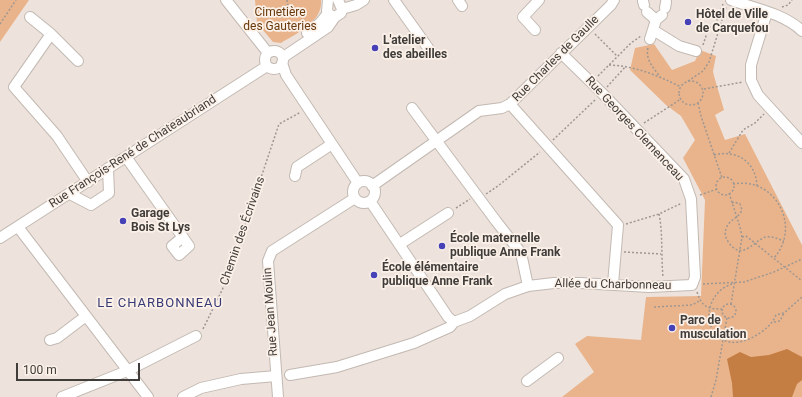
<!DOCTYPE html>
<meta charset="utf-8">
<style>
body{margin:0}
#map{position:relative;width:802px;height:397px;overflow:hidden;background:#eee3dc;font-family:Roboto,sans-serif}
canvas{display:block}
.scale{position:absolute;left:16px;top:363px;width:124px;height:18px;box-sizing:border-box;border:2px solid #403c39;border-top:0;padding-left:5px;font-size:12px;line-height:14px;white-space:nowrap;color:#403c39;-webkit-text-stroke:3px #fbf1e9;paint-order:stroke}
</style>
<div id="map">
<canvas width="802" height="397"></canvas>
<div class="scale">100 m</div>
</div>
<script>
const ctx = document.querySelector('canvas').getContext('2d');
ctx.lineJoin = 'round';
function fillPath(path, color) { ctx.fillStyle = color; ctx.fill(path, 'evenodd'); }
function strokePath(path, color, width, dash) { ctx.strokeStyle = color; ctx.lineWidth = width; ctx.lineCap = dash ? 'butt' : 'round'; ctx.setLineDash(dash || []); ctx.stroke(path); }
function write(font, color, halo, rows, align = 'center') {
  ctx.font = font + ' Roboto,sans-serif'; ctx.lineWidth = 3.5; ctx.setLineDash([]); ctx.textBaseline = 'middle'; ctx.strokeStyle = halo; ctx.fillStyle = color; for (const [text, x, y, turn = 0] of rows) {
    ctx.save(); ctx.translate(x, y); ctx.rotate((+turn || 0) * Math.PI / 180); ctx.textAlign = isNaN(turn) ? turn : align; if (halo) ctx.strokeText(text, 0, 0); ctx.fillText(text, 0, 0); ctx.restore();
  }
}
fillPath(new Path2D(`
 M0,0H29L0,42Z
 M255,0H321C323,22 297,33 281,43L273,42L257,23Z
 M654,44L672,70L695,61L700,50L716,56L713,71L714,76L724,110L715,115L725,140L745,134L802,245V397H562L594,372L575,344L587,336L641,340L646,297L701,296L705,200L683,158L695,140L681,116L666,105L630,70L635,48Z`), '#e9b48b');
fillPath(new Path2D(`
 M787,349L802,357V380L797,384L792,397H733L732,383L727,359L740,352L751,357L769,355Z`), '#c47d42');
const minor = new Path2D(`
 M226,0L268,53
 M328,0L327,11L330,15L333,16
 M394,0L431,52
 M458,0L462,6
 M731,0C754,8 785,14 802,31
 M643,1L644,5
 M665,8L666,2
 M342,9L356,5L364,0
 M647,12L656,20
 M767,12L751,65V80L758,95L802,143
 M30,17L51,34L78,61
 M535,30L523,17L539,0
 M653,30L679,46L696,51
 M307,33L320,23L328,13
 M51,34L14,87L57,136L88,182
 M650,39L656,20L662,15
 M265 60a9 9 0 1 1 18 0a9 9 0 1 1-18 0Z
 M283,59L285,56L328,27L335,17L341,13L342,9L338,0
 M282,63L286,75L358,183
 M510,104L618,225L613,284
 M412,108L496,221L521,253L528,286
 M126,157L189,246L179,255L172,246L183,237
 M295,176L297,167L332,144
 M353 192a11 11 0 1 1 22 0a11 11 0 1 1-22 0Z
 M372,186L479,111L502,108L510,104L611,5L614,0
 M70,194L91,205L109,193L108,168
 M370,201L448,317L454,322
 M18,227L148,397
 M0,238L267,66
 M400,244L448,213
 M50,340L57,338L86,316
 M290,375L337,367L414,343L450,327L454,322L470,316L505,294L528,286L554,283H580L649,287L692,285L695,277L691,199L684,179L602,93L561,53
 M527,381L558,358
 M62,397L127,371L196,336
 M183,397L201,388L241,379L276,376
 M278,397L268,261L272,251L355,198`);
strokePath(minor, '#c2b9b2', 12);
strokePath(new Path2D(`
 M287,0L289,15
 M782,7L788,5L792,0
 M0,24L16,0
 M595,34L617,56
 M703,45L709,27L714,28L723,4
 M648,48C645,60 654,68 660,77
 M609,65C635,66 657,75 681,87
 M598,76L631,43L641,36
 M688,81L703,71L709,62L726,7
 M679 93a12 12 0 1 1 24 0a12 12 0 1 1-24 0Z
 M607,87L626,66
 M704,89L743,82
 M698,103L701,116L722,178
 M644,123L681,99
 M553,140L595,100
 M729,153L743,130L755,123L764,114
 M714,155C737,149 756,162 757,186
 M716 186a9 9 0 1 1 18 0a9 9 0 1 1-18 0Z
 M733,184C775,176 802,226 774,258
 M729,193L740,227L742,237L731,304
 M486,194L498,186L540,152
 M700,195L717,189
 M732,203L734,202L740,204L742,210C738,219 729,219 726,229C724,234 726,239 729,243C743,262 755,239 766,237C773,236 778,239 784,241
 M456,208L470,199
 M659,214C663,233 661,256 663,277
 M626,224L659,214L682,203
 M742,237L746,236L802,281
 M624,252L661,254
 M703,284L744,282L774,272L802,259
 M697,292C702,307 707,309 722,309
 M722 311a7 7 0 1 1 14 0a7 7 0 1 1-14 0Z
 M654,307L692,305L699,301
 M727,318L723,340C718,338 714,334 712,329C704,311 713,290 732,284
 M774,322L780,321L784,313
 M203,329L226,282L279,124L301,112
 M711,397L716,380L723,340C728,342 733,343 739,342C752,340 771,328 776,315L784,313L802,297`), '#9f9792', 1.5, [2, 2]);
strokePath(minor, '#fff', 10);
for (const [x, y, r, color] of [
 [688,22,4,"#4641b7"],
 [375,48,4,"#4641b7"],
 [123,221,4,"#4641b7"],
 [442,246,4,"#4641b7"],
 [374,275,4,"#4641b7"],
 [672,328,4,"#4641b7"]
]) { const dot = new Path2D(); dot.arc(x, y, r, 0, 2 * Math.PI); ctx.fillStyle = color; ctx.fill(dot); strokePath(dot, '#fbf1e9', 1.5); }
write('12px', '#69390b', '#fbf1e9', [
 ["Cimetière",280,13],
 ["des Gauteries",280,27]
]);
write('bold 12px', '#403c39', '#fbf1e9', [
 ["Hôtel de Ville",696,15],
 ["de Carquefou",696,29],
 ["L'atelier",383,41],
 ["des abeilles",383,55],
 ["Garage",131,214],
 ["Bois St Lys",131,228],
 ["École maternelle",450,239],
 ["publique Anne Frank",450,253],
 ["École élémentaire",382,268],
 ["publique Anne Frank",382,282],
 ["Parc de",680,321],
 ["musculation",680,335]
], 'left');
write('12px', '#403c39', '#fbf1e9', [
 ["Rue Charles de Gaulle",556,59,-45],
 ["Rue Georges Clemenceau",634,129,47],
 ["Rue François-René de Chateaubriand",133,152,-33],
 ["Chemin des Écrivains",243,231,-71],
 ["Allée du Charbonneau",613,285,1],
 ["Rue Jean Moulin",271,312,-94]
]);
ctx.letterSpacing = '1px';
write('13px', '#383a76', '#fbf1e9', [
 ["LE CHARBONNEAU",160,304]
]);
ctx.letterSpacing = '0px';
</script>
